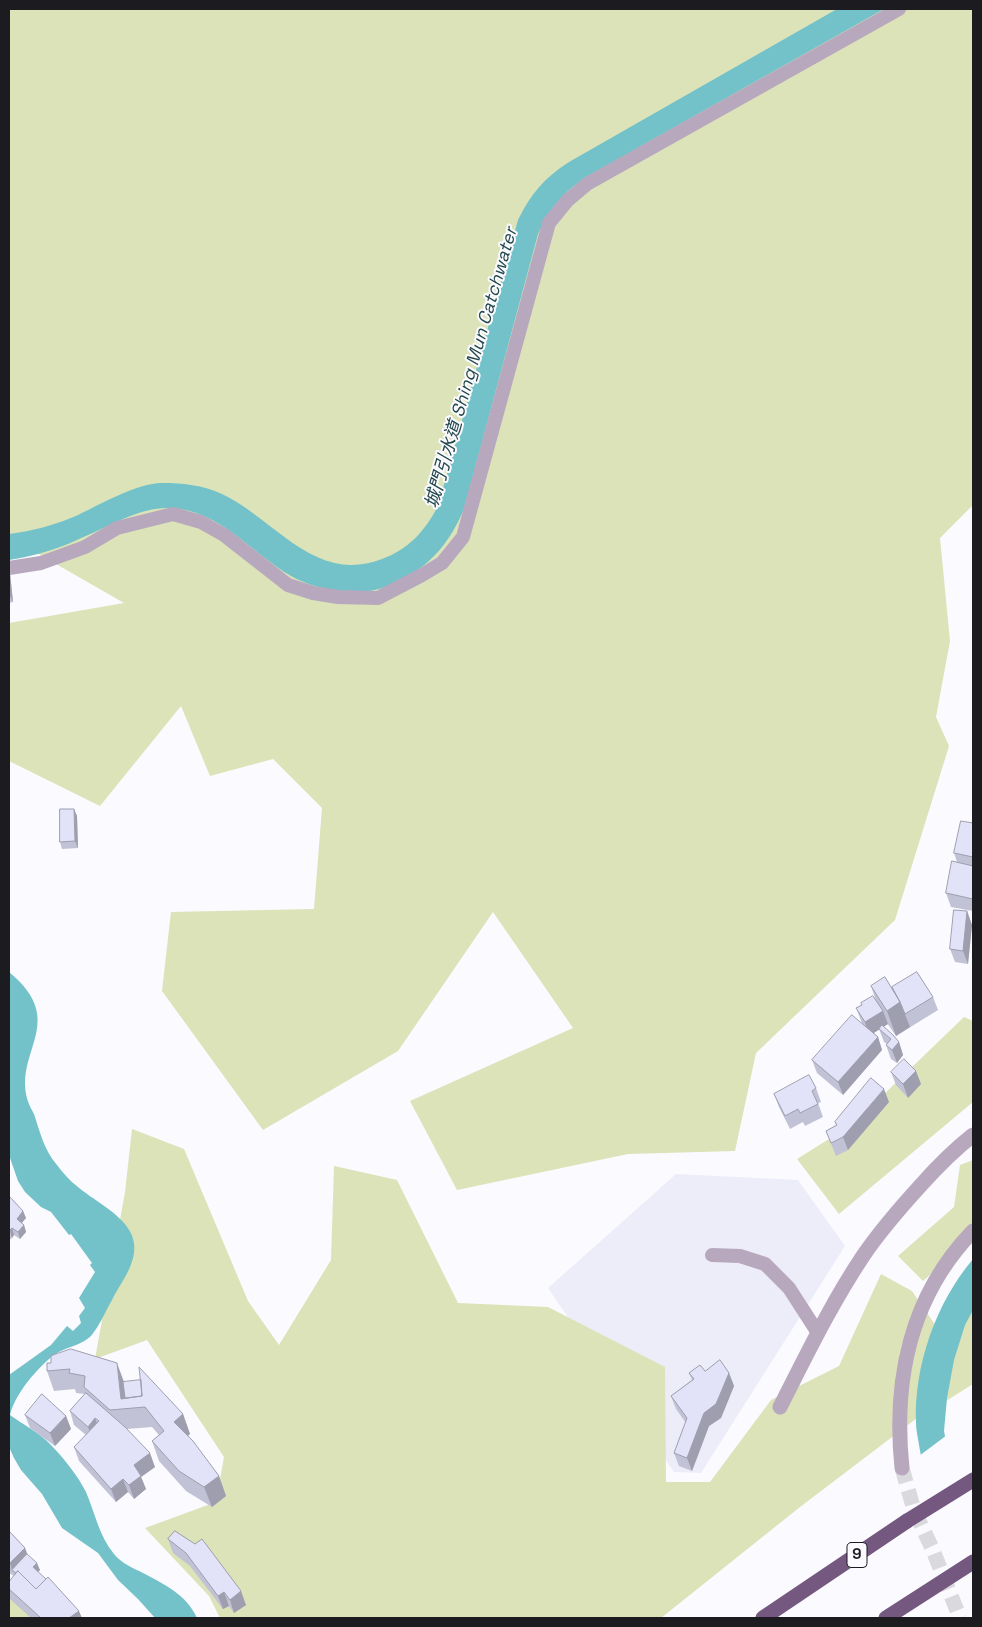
<!DOCTYPE html>
<meta charset="utf-8">
<style>
body{margin:0}
#map{position:relative;width:982px;height:1627px;overflow:hidden;background:#fafaff;font-family:"Space Grotesk",sans-serif}
canvas{display:block}
.frame{position:absolute;inset:0;border:10px solid #1b1b20;pointer-events:none}
</style>
<div id="map">
<canvas width="982" height="1627"></canvas>
<div class="frame"></div>
</div>
<script>
const ctx = document.querySelector('canvas').getContext('2d');
ctx.lineJoin = 'round';
function fillPath(path, color) { ctx.fillStyle = color; ctx.fill(path, 'evenodd'); }
function strokePath(path, color, width, dash) { ctx.strokeStyle = color; ctx.lineWidth = width; ctx.lineCap = dash ? 'butt' : 'round'; ctx.setLineDash(dash || []); ctx.stroke(path); }
function write(font, color, halo, rows, align = 'center') {
  ctx.font = font + ' "Space Grotesk","Noto Sans TC",sans-serif'; ctx.lineWidth = 4; ctx.setLineDash([]); ctx.textBaseline = 'middle'; ctx.strokeStyle = halo; ctx.fillStyle = color; for (const [text, x, y, turn = 0] of rows) {
    ctx.save(); ctx.translate(x, y); ctx.rotate((+turn || 0) * Math.PI / 180); ctx.textAlign = isNaN(turn) ? turn : align; if (halo) ctx.strokeText(text, 0, 0); ctx.fillText(text, 0, 0); ctx.restore();
  }
}
fillPath(new Path2D(`
 M676,1174L798,1180L845,1246L701,1473L674,1472L548,1288Z`), '#ecedf8');
fillPath(new Path2D(`
 M9,9H973V505L940,538L950,641L936,717L949,746L895,920L756,1053L735,1151L628,1154L457,1190L410,1101L573,1028L493,912L398,1051L263,1130L162,991L171,912L314,909L322,808L273,759L210,776L181,706L100,806L9,761V623L124,603L9,537Z
 M964,1017L973,1021V1102L839,1214L797,1159L853,1124Z
 M132,1129L184,1149L248,1301L279,1345L331,1260L334,1166L397,1180L458,1303L548,1307L665,1367L666,1482H710L771,1400L839,1366L881,1274L912,1291L940,1332L973,1287V1384L946,1401V1396L800,1507L661,1618H220L209,1596L145,1528L216,1502L224,1457L147,1340L95,1359L125,1192Z
 M973,1160V1237L923,1281L898,1256L954,1207L960,1165Z
 M9,1590L36,1618H9Z`), '#dce3b8');
fillPath(new Path2D(`
 M837,9H884L588,176C563,192 551,207 538,234L464,509C451,540 433,563 403,579C383,590 364,594 341,591C324,589 307,585 291,576C251,553 220,510 170,508C141,507 114,524 88,535C63,547 37,556 9,560V534C32,531 56,525 78,515C101,504 137,483 162,483C182,483 203,485 222,494C275,519 315,585 382,559C409,549 425,531 438,506L518,220C530,195 545,177 569,162Z
 M9,972C71,1023 10,1053 29,1104C30,1107 32,1110 34,1114C40,1132 44,1150 57,1165C63,1173 70,1181 78,1187C103,1208 149,1225 130,1267C125,1279 117,1289 112,1300C105,1312 100,1325 91,1336C81,1346 65,1347 54,1355C37,1368 15,1394 10,1415C22,1424 39,1432 50,1444C63,1457 78,1476 86,1492C95,1513 99,1536 114,1554C121,1563 133,1568 143,1573C164,1584 187,1595 197,1618H155L138,1599L118,1580L98,1553L62,1528L42,1494L21,1470L14,1458L9,1447V1375L51,1345L67,1326L73,1331L81,1323L79,1316L85,1308L79,1298L95,1272L90,1265L92,1263L71,1234L69,1235L51,1212L41,1207L25,1192L18,1181L9,1155Z
 M973,1259V1310L965,1325L954,1360L947,1398L944,1431L954,1482L928,1495C925,1478 922,1462 919,1445C918,1438 916,1430 916,1423C914,1365 936,1303 973,1259Z`), '#73c2c9');
fillPath(new Path2D(`
 M947,1435L957,1481L973,1523V1604L971,1603L926,1496L919,1456Z`), '#fafaff');
strokePath(new Path2D(`
 M902,1468L914,1510L932,1548L960,1618`), '#d9d9de', 15, [15, 8]);
strokePath(new Path2D(`
 M9,568L41,563L85,547L117,528L173,514L201,522L224,535L288,585L313,593L338,597L378,598L422,575L442,563L463,537L549,223L567,201L587,184L899,9
 M712,1255L740,1256L765,1264L789,1288L818,1333`), '#b8a8be', 14);
strokePath(new Path2D(`
 M780,1407C806,1356 831,1304 863,1256C880,1231 900,1208 921,1185C937,1167 954,1150 973,1135
 M902,1468C893,1381 910,1296 973,1231`), '#b8a8be', 15);
strokePath(new Path2D(`
 M763,1618L907,1521`), '#755880', 15);
strokePath(new Path2D(`
 M907,1521L973,1480
 M886,1618L973,1562`), '#755880', 15);
fillPath(new Path2D(`
 M9,569L10,573L13,602L9,603Z
 M74,809L77,816L78,848L62,849L60,842Z
 M973,823V911L951,907L946,893L957,862L954,853Z
 M967,911L972,925L968,964L955,962L950,949Z
 M871,986L892,987L933,997L938,1010L896,1036L887,1023L888,1024L883,1027L899,1042L903,1055L897,1063L891,1059L886,1045L887,1044L884,1042L879,1029L874,1033L878,1037L882,1050L843,1095L817,1073L812,1060L862,1023L856,1008L875,998Z
 M891,1072L921,1084L908,1098L896,1085Z
 M816,1088L821,1102L818,1103L823,1117L805,1126L803,1122L790,1129L779,1107L774,1094Z
 M889,1102L848,1150L836,1156L826,1131L836,1125L835,1122Z
 M9,1196L23,1211L26,1218L22,1223L24,1225L26,1232L20,1239L14,1235L12,1238L9,1240Z
 M47,1363L124,1382L183,1414L190,1434L188,1436L219,1476L226,1496L212,1507L186,1491L159,1461L152,1441L159,1435L152,1427L127,1429L155,1467L141,1477L146,1489L134,1499L128,1492L116,1502L79,1461L74,1447L86,1435L74,1425L70,1411L85,1394L76,1393L75,1389L54,1391L47,1371Z
 M705,1371L729,1373L734,1386L721,1418L709,1426L692,1471L679,1466L674,1453L686,1423L676,1409L671,1396L692,1380L689,1373Z
 M25,1415L66,1416L71,1429L55,1446L30,1428Z
 M9,1531L25,1548L27,1554L40,1570L38,1572L82,1618H31L10,1599L9,1596V1582L14,1576L9,1573Z
 M175,1531L246,1605L234,1613L229,1606L223,1609L190,1566L173,1553L168,1539Z`), '#c2c2d6');
fillPath(new Path2D(`
 M9,569L10,573L13,602L10,596Z
 M74,809L77,816L78,848L75,841Z
 M967,911L972,925L968,964L963,951Z
 M900,1002L910,1027L896,1036L887,1011Z
 M883,1011L888,1024L869,1036L865,1022Z
 M878,1037L882,1050L843,1095L838,1082Z
 M899,1042L903,1055L897,1063L892,1050Z
 M916,1071L921,1084L908,1098L903,1084Z
 M884,1089L889,1102L848,1150L843,1137Z
 M23,1211L26,1218L19,1226L17,1219Z
 M24,1225L26,1232L20,1239L18,1232Z
 M12,1228L14,1235L12,1238L10,1231Z
 M117,1363L124,1382L127,1409L121,1399Z
 M729,1373L734,1386L721,1418L709,1426L692,1471L687,1458L704,1413Z
 M183,1414L190,1434L181,1441L174,1422Z
 M66,1416L71,1429L55,1446L50,1433Z
 M95,1418L100,1432L93,1440L88,1427Z
 M150,1453L155,1467L141,1477L146,1489L134,1499L129,1485L134,1465Z
 M219,1476L226,1496L212,1507L204,1487Z
 M123,1479L128,1492L116,1502L111,1489Z
 M25,1548L30,1561L12,1570L10,1563Z
 M37,1563L40,1570L36,1574L33,1567Z
 M241,1591L246,1605L234,1613L230,1600Z
 M224,1592L229,1606L223,1609L218,1596Z
 M79,1611L82,1618H69Z`), '#9e9eae');
const building = new Path2D(`
 M9,578L10,596H9Z
 M60,809H74L75,841L60,842Z
 M961,821L973,823V857L954,853Z
 M952,861L973,866V899L946,893Z
 M954,910L967,911L963,951L950,949Z
 M917,972L933,997L905,1014L900,1002L892,987Z
 M885,977L900,1002L887,1011L871,986Z
 M873,996L883,1011L865,1022L856,1008L862,1005L861,1003Z
 M852,1015L878,1037L838,1082L812,1060Z
 M882,1025L893,1035L899,1042L892,1050L886,1045L891,1039L879,1029Z
 M904,1059L916,1071L903,1084L891,1072Z
 M809,1075L816,1088L812,1091L818,1104L800,1113L798,1109L785,1116L774,1094Z
 M871,1078L884,1089L843,1137L831,1143L826,1131L837,1125L835,1122Z
 M9,1196L23,1211L17,1219L24,1225L18,1232L12,1228L9,1231Z
 M71,1349L117,1363L121,1399L142,1396L139,1367L183,1414L174,1422L193,1441L219,1476L204,1487L179,1471L152,1441L164,1431L145,1407L110,1410L84,1387L85,1376L69,1373L70,1369L47,1371V1363H51V1356Z
 M720,1360L729,1373L716,1404L704,1413L687,1458L674,1453L687,1418L671,1396L694,1379L689,1373L700,1365L705,1371Z
 M141,1380L142,1396L125,1398L123,1382Z
 M86,1393L125,1427L150,1453L134,1465L141,1476L129,1485L123,1479L111,1489L74,1447L99,1421L95,1418L88,1427L70,1411Z
 M42,1394L66,1416L50,1433L25,1415Z
 M9,1531L25,1548L10,1563H9Z
 M175,1531L195,1544L202,1539L241,1591L230,1600L224,1592L218,1596L186,1553L168,1539Z
 M27,1554L37,1563L33,1567L46,1579L36,1589L18,1571L16,1573L12,1570Z
 M18,1571L36,1589L48,1577L79,1611L69,1618H41L9,1589V1582Z`);
fillPath(building, '#e2e2f9');
strokePath(building, '#9e9eae', 1);
for (const [x, y, w] of [
 [857,1555,20]
]) { const box = new Path2D(); box.roundRect(x - w / 2, y - 12.5, w, 25, 4); ctx.fillStyle = '#fafaff'; ctx.fill(box); strokePath(box, '#1b1b20', 1); }
write('bold 15px', '#1b1b20', null, [
 ["9",857,1555]
]);
write('italic 18px', '#21474a', '#fafaff', [
 ["城門引水道 Shing Mun Catchwater",472,368,-74]
]);
</script>
